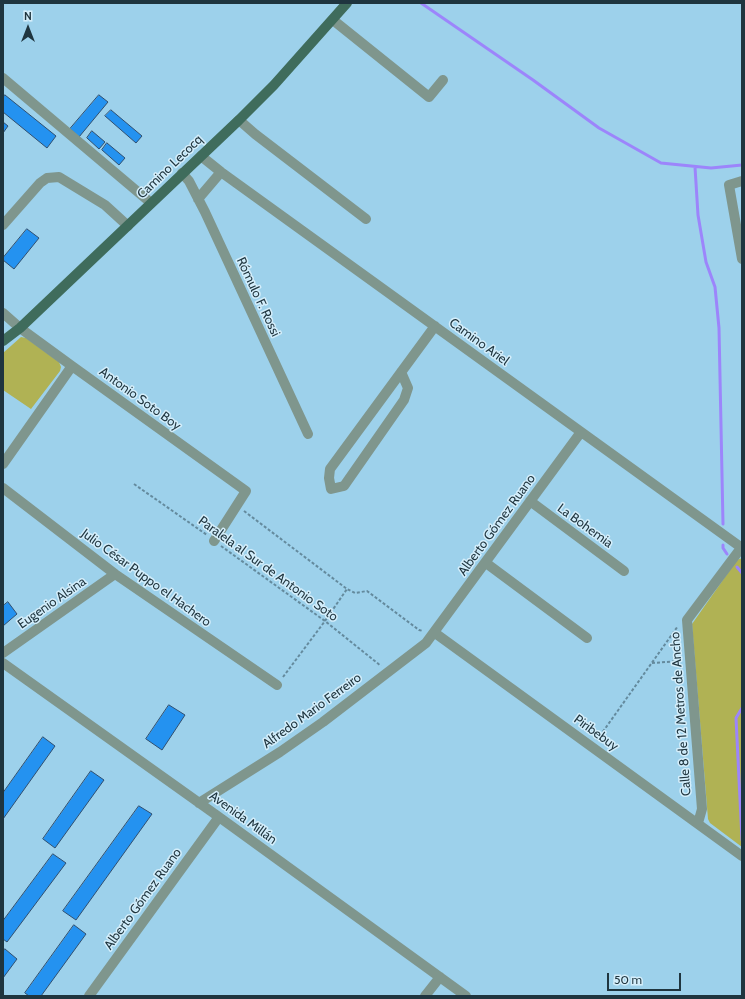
<!DOCTYPE html>
<meta charset="utf-8">
<style>
body{margin:0}
#map{position:relative;width:745px;height:999px;overflow:hidden;background:#9dd1eb;font-family:Cabin,sans-serif}
canvas{display:block}
.frame{position:absolute;inset:0;border:4px solid #1f353f;pointer-events:none}
.north{position:absolute;left:8px;top:8px;width:40px;height:40px;-webkit-text-stroke:3px #d4eefb;paint-order:stroke;rotate:0deg;font-size:11px;font-weight:700;line-height:16px;text-align:center;color:#1f353f}
.north::after{content:'';display:block;margin:auto;width:14px;height:18px;background:#1f353f;clip-path:polygon(50% 0,100% 100%,50% 72%,0 100%)}
.scale{position:absolute;left:607px;top:973px;width:74px;height:18px;box-sizing:border-box;border:2px solid #1f353f;border-top:0;padding-left:5px;font-size:12px;line-height:14px;white-space:nowrap;color:#1f353f;-webkit-text-stroke:3px #d4eefb;paint-order:stroke}
</style>
<div id="map">
<canvas width="745" height="999"></canvas>
<div class="frame"></div>
<div class="north">N</div>
<div class="scale">50 m</div>
</div>
<script>
const ctx = document.querySelector('canvas').getContext('2d');
ctx.lineJoin = 'round';
function fillPath(path, color) { ctx.fillStyle = color; ctx.fill(path, 'evenodd'); }
function strokePath(path, color, width, dash) { ctx.strokeStyle = color; ctx.lineWidth = width; ctx.lineCap = dash ? 'butt' : 'round'; ctx.setLineDash(dash || []); ctx.stroke(path); }
function write(font, color, halo, rows, align = 'center') {
  ctx.font = font + ' Cabin,sans-serif'; ctx.lineWidth = 3; ctx.setLineDash([]); ctx.textBaseline = 'middle'; ctx.strokeStyle = halo; ctx.fillStyle = color; for (const [text, x, y, turn = 0] of rows) {
    ctx.save(); ctx.translate(x, y); ctx.rotate((+turn || 0) * Math.PI / 180); ctx.textAlign = isNaN(turn) ? turn : align; if (halo) ctx.strokeText(text, 0, 0); ctx.fillText(text, 0, 0); ctx.restore();
  }
}
fillPath(new Path2D(`
 M21,337L26,338L59,362L61,367L60,371L31,409L3,390V353Z
 M742,558V847L710,823L708,819L692,624L737,560Z`), '#b0b254');
strokePath(new Path2D(`
 M421,3L533,80L599,128L661,163L711,168L742,165
 M695,167L698,215L706,262L715,287L719,328L723,524
 M723,545V548L727,554
 M737,567L742,573
 M742,708L736,718L742,840`), '#9c85fb', 3);
const building = new Path2D(`
 M5,95L56,136L47,148L3,112V98Z
 M99,95L108,102L79,137L70,129Z
 M111,110L142,136L136,143L105,116Z
 M3,122L8,126L3,133Z
 M92,131L105,142L99,149L87,138Z
 M107,143L125,158L119,165L102,150Z
 M27,229L39,238L14,269L3,260V258Z
 M8,602L17,614L3,626V606Z
 M169,705L185,715L162,750L146,739Z
 M43,737L55,746L3,819V793Z
 M91,771L104,780L55,848L43,839Z
 M139,806L152,814L76,920L63,911Z
 M53,854L66,863L7,942L3,939V921Z
 M74,925L86,934L41,996H29L25,993Z
 M5,949L17,959L3,978V952Z`);
fillPath(building, '#2492f0');
strokePath(building, '#304f6f', 1);
strokePath(new Path2D(`
 M134,484L207,535
 M244,511L347,589L355,593L367,591L419,630L423,631
 M221,546L325,621L381,666
 M652,663L680,661
 M283,677L325,621L347,589
 M597,740L678,626`), '#648a9d', 2, [3, 2]);
strokePath(new Path2D(`
 M333,20L429,97L443,80
 M3,78L151,203
 M239,120L255,134L366,219
 M201,156L221,172L742,548
 M182,173L189,181L205,212L308,434
 M742,181L729,185L742,259
 M198,199L221,172
 M3,225L40,183L47,178L59,177L105,205L128,226
 M3,313L20,328L72,366L246,491L214,541
 M401,372L408,388L404,400L344,486L331,489L329,478L330,469L435,326
 M3,464L72,366
 M3,488L115,574L277,685
 M530,501L624,571
 M486,563L587,638
 M435,633L742,856
 M3,653L115,574
 M3,663L219,817L466,996
 M199,803L280,752L323,722L426,643L581,432
 M698,823L702,809L687,620L741,548
 M89,996L219,817
 M425,996L440,977`), '#7f968d', 10);
strokePath(new Path2D(`
 M3,341L20,328L239,120L274,85L347,3`), '#3f6c5c', 10);
write('13px', '#1f353f', '#d4eefb', [
 ["Camino Lecocq",170,167,-44],
 ["Rómulo F. Rossi",258,297,65],
 ["Camino Ariel",479,342,36],
 ["Antonio Soto Boy",140,399,36],
 ["Alberto Gómez Ruano",497,525,-54],
 ["La Bohemia",585,526,36],
 ["Paralela al Sur de Antonio Soto",268,569,36],
 ["Julio César Puppo el Hachero",146,578,36],
 ["Eugenio Alsina",52,603,-35],
 ["Alfredo Mario Ferreiro",312,711,-36],
 ["Calle 8 de 12 Metros de Ancho",681,714,-94],
 ["Piribebuy",596,733,36],
 ["Avenida Millán",243,818,36],
 ["Alberto Gómez Ruano",143,899,-54]
]);
</script>
